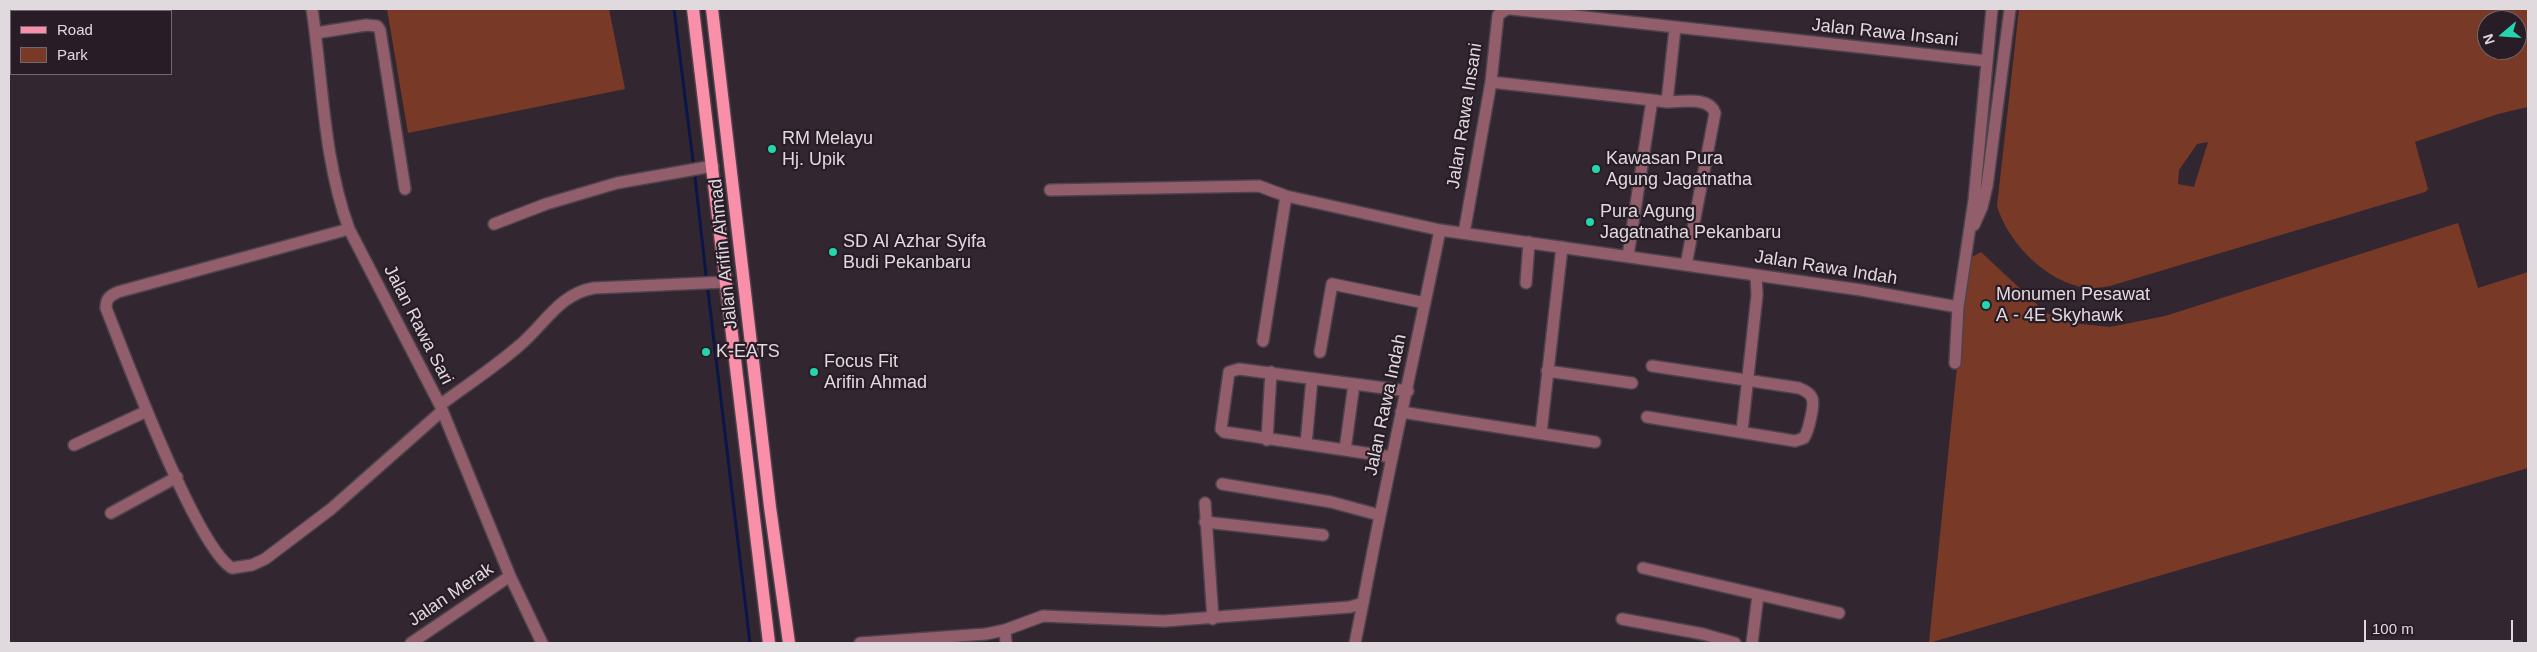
<!DOCTYPE html>
<style>
body{margin:0}
#map{position:relative;width:2537px;height:652px;overflow:hidden;background:#322730;font-family:Arial,sans-serif}
canvas{display:block}
.frame{position:absolute;inset:0;border:10px solid #e0d9de;pointer-events:none}
.legend{position:absolute;left:10px;top:10px;width:162px;height:65px;box-sizing:border-box;background:#281d26;border:1px solid #726870;margin:0;padding:6px 9px;list-style:none;font-size:15px;color:#e0d9de}
.legend li{display:flex;align-items:center;gap:10px;height:25px}
.legend b{width:25px;border:1px solid #726870}
.north{position:absolute;left:2477px;top:10px;width:50px;height:50px;box-sizing:border-box;background:#281d26;border:1px solid #726870;border-radius:50%;rotate:252deg;font-size:14px;font-weight:700;line-height:20px;text-align:center;color:#e0d9de}
.north::after{content:'';display:block;margin:auto;width:18px;height:22px;background:#25d5ae;clip-path:polygon(50% 0,100% 100%,50% 72%,0 100%)}
.scale{position:absolute;left:2364px;top:620px;width:149px;height:22px;box-sizing:border-box;border:2px solid #e0d9de;border-top:0;padding-left:6px;font-size:15px;line-height:18px;white-space:nowrap;color:#e0d9de;-webkit-text-stroke:4px #281d26;paint-order:stroke}
</style>
<div id="map">
<canvas width="2537" height="652"></canvas>
<div class="frame"></div>
<ul class="legend">
<li><b style="height:6px;background:#fa8faa"></b>Road</li>
<li><b style="height:14px;background:#793927"></b>Park</li>
</ul>
<div class="north">N</div>
<div class="scale">100 m</div>
</div>
<script>
const ctx = document.querySelector('canvas').getContext('2d');
ctx.lineJoin = 'round';
function fillPath(path, color) { ctx.fillStyle = color; ctx.fill(path, 'evenodd'); }
function strokePath(path, color, width, dash) { ctx.strokeStyle = color; ctx.lineWidth = width; ctx.lineCap = dash ? 'butt' : 'round'; ctx.setLineDash(dash || []); ctx.stroke(path); }
function write(font, color, halo, rows, align = 'center') {
  ctx.font = font + ' Arial,sans-serif'; ctx.lineWidth = 4.5; ctx.setLineDash([]); ctx.textBaseline = 'middle'; ctx.strokeStyle = halo; ctx.fillStyle = color; for (const [text, x, y, turn = 0] of rows) {
    ctx.save(); ctx.translate(x, y); ctx.rotate((+turn || 0) * Math.PI / 180); ctx.textAlign = isNaN(turn) ? turn : align; if (halo) ctx.strokeText(text, 0, 0); ctx.fillText(text, 0, 0); ctx.restore();
  }
}
fillPath(new Path2D(`
 M387,9H609L625,89L408,133Z
 M2019,9H2528V107L2498,114L2415,142L2428,189L2425,192L2110,286C2103,287 2094,289 2087,288C2047,283 2008,243 1997,206ZM2487,20H2517V50H2487ZM2208,142L2194,187L2178,184L2179,170L2197,144Z
 M2458,223L2478,288L2528,272V468L1929,643L1968,259L1981,252L2046,313L2072,323L2110,327L2165,316Z`), '#793927');
strokePath(new Path2D(`
 M674,9L693,161
 M695,177L706,275
 M708,291L750,643`), '#0b1548', 3);
const minor = new Path2D(`
 M312,9C323,82 323,158 349,229L440,405L510,576L542,643
 M1511,9L1987,61
 M316,33L366,25L377,26L380,30L405,189
 M1491,82L1652,100
 M1667,102C1682,102 1709,96 1715,113L1686,265
 M1050,190L1259,186L1286,196L1440,230L1861,290L1958,307
 M494,224L546,204L617,183L713,166
 M1974,225L1982,207L1987,186L2010,9
 M349,229L118,292C109,296 106,299 106,308C125,356 196,547 232,568L252,565L265,559L331,509L442,411
 M1464,233L1491,82L1498,15L1507,9
 M1628,256L1652,100L1667,102L1675,28
 M1526,283L1529,242
 M1263,341L1286,196
 M1320,352L1332,284L1425,303
 M1955,363L1958,307L1974,200L1992,9
 M1547,371L1632,383
 M440,405C467,385 495,367 520,345C545,324 559,294 594,288L726,282
 M1401,412L1595,442
 M1647,417L1795,441L1804,438C1808,432 1815,405 1812,398C1810,393 1804,390 1799,388L1652,366
 M1742,431L1757,295L1756,275
 M1541,433L1562,247
 M1267,440L1271,372
 M1306,444L1312,379
 M74,445L147,411
 M1345,450L1354,384
 M1392,457L1224,432L1221,429L1229,372L1239,369L1408,391
 M1222,484L1331,502L1379,515
 M1205,503L1213,619
 M111,513L177,477
 M1205,522L1323,535
 M1643,568L1839,613
 M1622,619L1703,634L1735,643
 M1005,630L1006,643
 M411,643L510,576
 M860,643L986,634L1005,630L1043,616L1164,621L1350,607L1363,603C1386,478 1415,354 1440,230
 M1355,643L1363,603
 M1752,643L1758,595`);
const major = new Path2D(`
 M693,9L769,643
 M712,9L770,507L789,643`);
strokePath(minor, '#4e434c', 14);
strokePath(major, '#4e434c', 15);
strokePath(minor, '#935e6b', 11);
strokePath(major, '#fa8faa', 12);
for (const [x, y, r, color] of [
 [772,149,5,"#25d5ae"],
 [1596,169,5,"#25d5ae"],
 [1590,222,5,"#25d5ae"],
 [833,252,5,"#25d5ae"],
 [1986,305,5,"#25d5ae"],
 [706,352,5,"#25d5ae"],
 [814,372,5,"#25d5ae"]
]) { const dot = new Path2D(); dot.arc(x, y, r, 0, 2 * Math.PI); ctx.fillStyle = color; ctx.fill(dot); strokePath(dot, '#281d26', 2); }
write('18px', '#e0d9de', '#281d26', [
 ["Jalan Rawa Insani",1885,33,6],
 ["Jalan Rawa Insani",1465,116,-81],
 ["Jalan Arifin Ahmad",724,254,-96],
 ["Jalan Rawa Indah",1826,268,9],
 ["Jalan Rawa Sari",418,325,63],
 ["Jalan Rawa Indah",1386,405,-78],
 ["Jalan Merak",451,595,-34]
]);
write('18px', '#e0d9de', '#281d26', [
 ["RM Melayu",782,139],
 ["Hj. Upik",782,160],
 ["Kawasan Pura",1606,159],
 ["Agung Jagatnatha",1606,180],
 ["Pura Agung",1600,212],
 ["Jagatnatha Pekanbaru",1600,233],
 ["SD Al Azhar Syifa",843,242],
 ["Budi Pekanbaru",843,263],
 ["Monumen Pesawat",1996,295],
 ["A - 4E Skyhawk",1996,316],
 ["K-EATS",716,352],
 ["Focus Fit",824,362],
 ["Arifin Ahmad",824,383]
], 'left');
</script>
